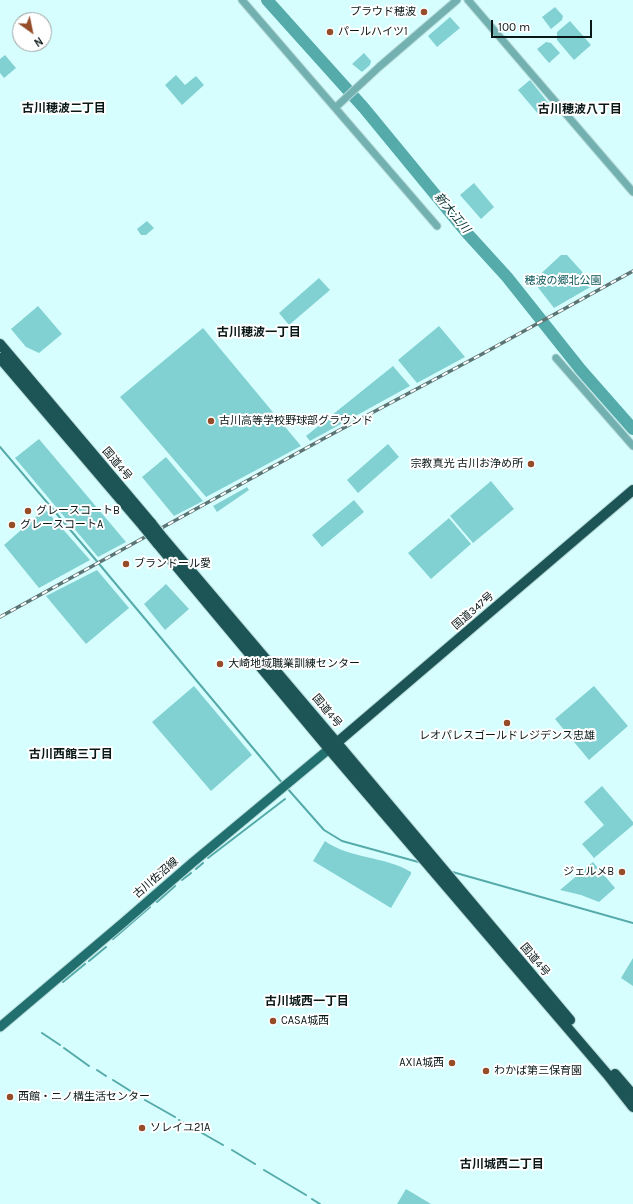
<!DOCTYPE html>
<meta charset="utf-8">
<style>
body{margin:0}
#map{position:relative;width:633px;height:1204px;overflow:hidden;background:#d7fefe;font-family:Karla,sans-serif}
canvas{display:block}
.north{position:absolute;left:12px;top:12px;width:40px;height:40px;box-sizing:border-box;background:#fff;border:1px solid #9da2a2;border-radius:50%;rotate:147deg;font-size:11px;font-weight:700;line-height:16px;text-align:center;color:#091717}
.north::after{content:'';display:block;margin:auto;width:14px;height:18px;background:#944d28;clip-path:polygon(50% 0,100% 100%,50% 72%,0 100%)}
.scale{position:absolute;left:491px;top:20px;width:101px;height:18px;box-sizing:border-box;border:2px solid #091717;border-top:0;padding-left:5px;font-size:12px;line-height:14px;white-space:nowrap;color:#091717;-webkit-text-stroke:3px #fff;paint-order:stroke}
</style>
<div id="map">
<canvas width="633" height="1204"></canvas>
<div class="north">N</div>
<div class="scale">100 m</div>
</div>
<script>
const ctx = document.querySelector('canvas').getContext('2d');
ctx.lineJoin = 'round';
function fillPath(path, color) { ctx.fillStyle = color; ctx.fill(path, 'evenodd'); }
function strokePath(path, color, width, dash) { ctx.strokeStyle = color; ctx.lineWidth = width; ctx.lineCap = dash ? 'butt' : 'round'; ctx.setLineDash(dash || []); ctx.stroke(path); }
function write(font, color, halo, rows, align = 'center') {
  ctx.font = font + ' Karla,"Noto Sans JP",sans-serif'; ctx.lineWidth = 4; ctx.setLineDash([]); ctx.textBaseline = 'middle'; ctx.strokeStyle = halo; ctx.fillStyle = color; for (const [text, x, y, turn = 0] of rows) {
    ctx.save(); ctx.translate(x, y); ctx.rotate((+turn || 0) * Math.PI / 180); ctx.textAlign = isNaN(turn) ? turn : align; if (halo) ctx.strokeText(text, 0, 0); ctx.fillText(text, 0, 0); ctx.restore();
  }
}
fillPath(new Path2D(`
 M555,7L563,16L562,20L551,29L542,17Z
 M450,17L460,28L437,47L428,36Z
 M570,21L591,45L574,60L557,40V32Z
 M546,42L551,43L560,53L549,63L537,49Z
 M364,53L371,61L370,65L362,72L352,64Z
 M5,55L16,68L4,78L0,73V59Z
 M176,75L185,85L196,76L204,85L182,105L165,85Z
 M530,80L550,105L551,109L544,115H539L518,90Z
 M474,183L494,207L481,219L460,195Z
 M147,221L154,228L146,235H141L137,229Z
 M561,255H567L594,285L554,308L533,281Z
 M319,278L330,290L289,325L279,313Z
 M38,306L62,334L39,353L26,347L11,329Z
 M439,326L465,357L417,383L398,360Z
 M203,328L301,446L206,497L120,397Z
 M393,366L410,386L310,441L306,436Z
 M39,439L126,542L98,557L15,458Z
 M388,444L399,457L358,493L347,480Z
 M166,457L203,501L174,516L142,477Z
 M491,481L514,509L473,543L450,516Z
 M247,487L249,490L217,512L213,506Z
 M354,500L364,512L322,547L312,535Z
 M45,509L90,560L39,588L4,545Z
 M449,518L471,544L431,579L408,553Z
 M97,570L129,608L86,644L46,596Z
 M166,584L189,609L165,630L144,604Z
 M194,686L252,755L211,791L152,722Z
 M594,686L628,726L589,760L555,719Z
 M602,786L633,822V825L594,858L582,844L604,825L584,802Z
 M325,841C350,859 385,856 411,872V874L391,908L313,861Z
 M593,862L615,888L599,902L581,895L560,890Z
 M633,958V986L621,978Z
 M406,1189L431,1204H397Z`), '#82d1d2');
strokePath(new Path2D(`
 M0,447L95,559L283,784
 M287,788L324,830L342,841L422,863
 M208,858L285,799
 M196,869L203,863
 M449,871L633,923
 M182,880L191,873
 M157,902L175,886
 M113,939L150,907
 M89,961L106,947
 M63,982L85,964
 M42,1033L60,1045
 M64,1048L89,1066
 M97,1070L106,1076
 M113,1080L140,1097
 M145,1100L175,1117
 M179,1120L194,1129
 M202,1133L223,1145
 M232,1150L255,1164
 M264,1170L306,1195
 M312,1199L320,1204`), '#5aa', 2);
strokePath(new Path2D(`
 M267,0L364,108L466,232L507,277L581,370L633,429`), '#5aa', 12);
const minor = new Path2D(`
 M242,0L437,226
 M468,0L633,192
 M336,107L379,67L457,0
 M556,358L633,446`);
const major = new Path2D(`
 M0,1027L124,922L192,863L329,749`);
const highway = new Path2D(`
 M0,344L152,524
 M0,358L144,527
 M163,538L337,743L570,1020
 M157,543L329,749L607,1074L633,1107
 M333,746L633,490
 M615,1074L633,1095`);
strokePath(minor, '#b6d9d9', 9);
strokePath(major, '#b6d9d9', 11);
strokePath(highway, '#b6d9d9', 12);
strokePath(minor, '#73b1b1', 7);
strokePath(major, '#226f6f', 9);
strokePath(highway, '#1d5455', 10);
const rail = new Path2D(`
 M0,617L321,440L484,353L633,271`);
strokePath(rail, '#5c7474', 3.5);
strokePath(rail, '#fff', 2, [6]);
const highwayBridge = new Path2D(`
 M152,524L163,538
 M144,527L157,543`);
strokePath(highwayBridge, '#b6d9d9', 12, []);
strokePath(highwayBridge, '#1d5455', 10);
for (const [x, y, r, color] of [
 [424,12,4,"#944d28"],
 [330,32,4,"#944d28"],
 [211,421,4,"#944d28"],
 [531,464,4,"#944d28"],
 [28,511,4,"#944d28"],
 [12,525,4,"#944d28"],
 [126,564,4,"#944d28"],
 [220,664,4,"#944d28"],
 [507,723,4,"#944d28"],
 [622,872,4,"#944d28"],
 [273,1021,4,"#944d28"],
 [452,1063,4,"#944d28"],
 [486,1071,4,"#944d28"],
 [10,1097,4,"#944d28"],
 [142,1128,4,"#944d28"]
]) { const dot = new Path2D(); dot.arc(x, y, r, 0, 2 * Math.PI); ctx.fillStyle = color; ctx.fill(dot); strokePath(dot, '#fff', 1.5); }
write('11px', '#091717', '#fff', [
 ["プラウド穂波",416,12,"right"],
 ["パールハイツ1",338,32],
 ["古川高等学校野球部グラウンド",219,421],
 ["宗教真光 古川お浄め所",523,464,"right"],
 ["グレースコートB",36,511],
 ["グレースコートA",20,525],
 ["ブランドール愛",134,564],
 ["大崎地域職業訓練センター",228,664],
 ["レオパレスゴールドレジデンス忠雄",507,736,"center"],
 ["ジェルメB",614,872,"right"],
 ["CASA城西",281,1021],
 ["AXIA城西",444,1063,"right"],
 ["わかば第三保育園",494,1071],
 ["西館・ニノ構生活センター",18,1097],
 ["ソレイユ21A",150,1128]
], 'left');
write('11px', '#0b5758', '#fff', [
 ["穂波の郷北公園",563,281]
]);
write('11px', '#091717', '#fff', [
 ["国道4号",117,464,50],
 ["国道347号",473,611,-41],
 ["国道4号",327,711,50],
 ["古川佐沼線",156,878,-41],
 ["国道4号",535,960,50]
]);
write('bold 12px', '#091717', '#fff', [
 ["古川穂波二丁目",64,109],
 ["古川穂波八丁目",580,110],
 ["古川穂波一丁目",259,333],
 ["古川西館三丁目",71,755],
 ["古川城西一丁目",307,1002],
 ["古川城西二丁目",502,1165]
]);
write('italic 12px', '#063132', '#fff', [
 ["新大江川",452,213,50]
]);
</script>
